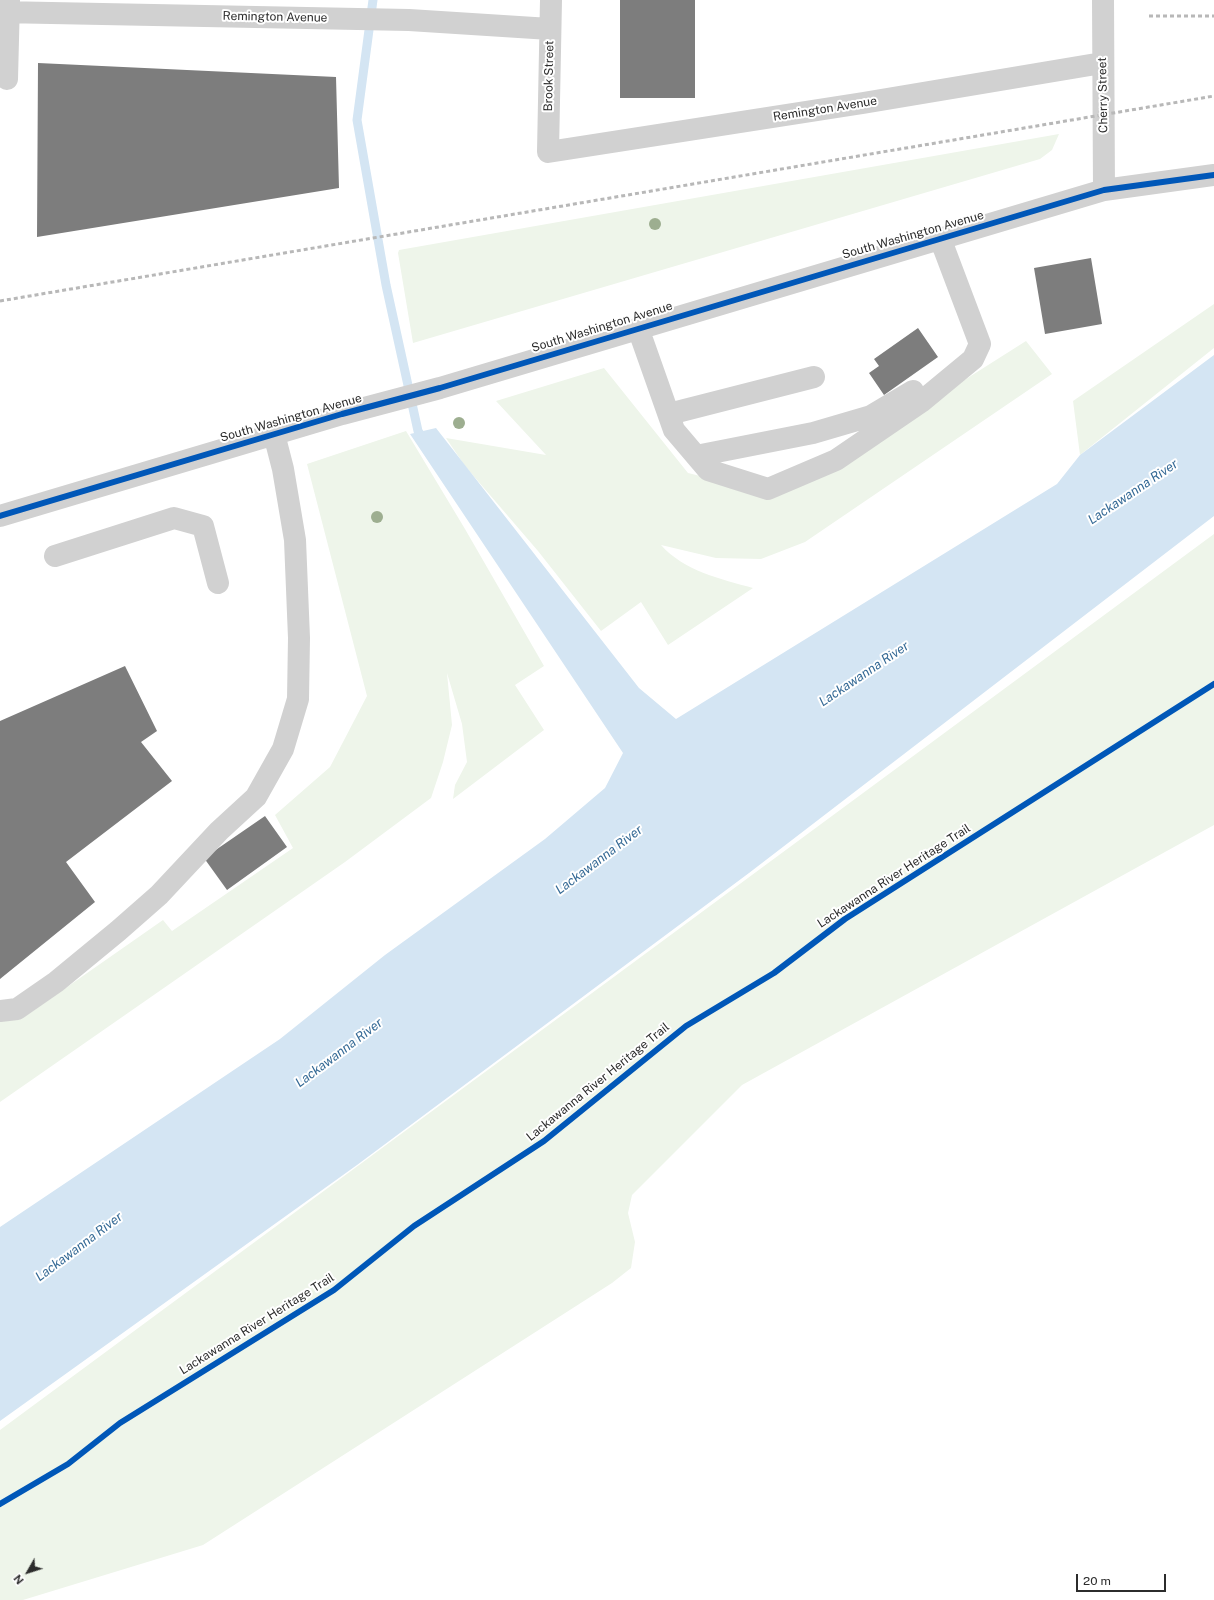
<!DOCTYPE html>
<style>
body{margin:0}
#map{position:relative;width:1214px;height:1600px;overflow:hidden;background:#fff;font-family:"Public Sans",sans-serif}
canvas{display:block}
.north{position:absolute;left:8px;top:1552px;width:40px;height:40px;-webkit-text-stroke:3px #fff;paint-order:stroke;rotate:231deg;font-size:11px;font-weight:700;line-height:16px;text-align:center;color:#2c2c2c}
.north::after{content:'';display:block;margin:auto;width:14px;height:18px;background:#2c2c2c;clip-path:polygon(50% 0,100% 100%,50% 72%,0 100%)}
.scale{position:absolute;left:1076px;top:1574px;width:90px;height:18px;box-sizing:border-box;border:2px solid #2c2c2c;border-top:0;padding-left:5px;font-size:12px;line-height:14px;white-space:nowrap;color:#2c2c2c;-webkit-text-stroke:3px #fff;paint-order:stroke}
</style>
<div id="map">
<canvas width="1214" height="1600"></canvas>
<div class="north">N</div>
<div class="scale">20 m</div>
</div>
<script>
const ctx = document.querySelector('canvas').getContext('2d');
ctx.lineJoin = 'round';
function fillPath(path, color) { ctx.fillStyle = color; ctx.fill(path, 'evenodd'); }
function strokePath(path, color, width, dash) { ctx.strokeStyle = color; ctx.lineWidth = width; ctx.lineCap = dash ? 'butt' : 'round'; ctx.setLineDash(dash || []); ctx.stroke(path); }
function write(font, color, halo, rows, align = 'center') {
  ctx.font = font + ' "Public Sans",sans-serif'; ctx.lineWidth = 4; ctx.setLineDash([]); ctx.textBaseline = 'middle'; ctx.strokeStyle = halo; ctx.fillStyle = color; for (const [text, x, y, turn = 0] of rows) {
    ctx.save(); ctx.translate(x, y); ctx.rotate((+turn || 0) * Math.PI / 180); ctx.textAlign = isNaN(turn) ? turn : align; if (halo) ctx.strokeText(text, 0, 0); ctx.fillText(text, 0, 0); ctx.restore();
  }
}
fillPath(new Path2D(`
 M1059,134L1052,150L1040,159L413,343L398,253L399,250Z
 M1214,304V348L1080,455L1073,401Z
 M1026,341L1052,374L805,542L761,559L716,558L661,545C684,571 721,579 753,588L668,645L641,602L601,631L538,551L465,466L446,438L546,455L496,401L604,368L688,473L778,495L843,457Z
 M406,431L465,529L544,666L515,685L544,730L453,799L455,785L467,762L462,724L447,673L452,725L443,762L431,798L345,862L0,1102V1017L27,1015L163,920L172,931L293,848L275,815L330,767L367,696L307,464Z
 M1214,534V825L742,1085L632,1195L628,1213L635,1242L631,1268L612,1283L203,1545L23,1600H0V1430Z`), '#eef5ea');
fillPath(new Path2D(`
 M1214,355V516L749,873L357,1165L0,1421V1227L280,1039L385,955L545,839L605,788L623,753L410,434L436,428L639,688L676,719L1057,484L1080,455Z`), '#d4e5f3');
strokePath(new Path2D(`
 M373,0L357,120L386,285L418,431L425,441`), '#d4e5f3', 9);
fillPath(new Path2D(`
 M620,0H695V98H620Z
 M38,63L336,77L339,188L37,237Z
 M1091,258L1102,324L1045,334L1034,268Z
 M918,328L938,357L884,395L869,373L879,366L874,359Z
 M125,666L157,731L141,742L172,781L66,862L95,902L0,979V721Z
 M265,816L287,847L227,890L204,858Z`), '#7d7d7d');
strokePath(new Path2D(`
 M551,0L548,152L863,103L1102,63
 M1103,0L1104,190
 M0,12L409,20L550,29
 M7,79L9,0
 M638,328L674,430L708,470L768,489L836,460L921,402L973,359L980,344L940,238
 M669,414L814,377
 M696,456L813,433L871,416L913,391
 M0,516L342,414L440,388L1104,190L1214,175
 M55,556L174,518L203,526L218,583
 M0,1011L17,1009L56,982L118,931L159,895L219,831L256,797L283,749L298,699L299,638L295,540L283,469L274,434`), '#d1d1d1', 22);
strokePath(new Path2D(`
 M1149,16H1214
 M0,301L1214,96`), '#b8b8b8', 3, [4, 3]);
strokePath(new Path2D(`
 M0,516L342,414L440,388L1104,190L1214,175
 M0,1504L68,1464L120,1423L334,1290L414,1226L544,1141L686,1026L774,973L845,919L1214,684`), '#0057b8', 6);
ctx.fillStyle = '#9dae90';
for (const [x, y] of [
 [655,224],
 [459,423],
 [377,517]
]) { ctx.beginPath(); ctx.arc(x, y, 6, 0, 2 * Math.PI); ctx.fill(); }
write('12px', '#2c2c2c', '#fff', [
 ["Remington Avenue",275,17,1],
 ["Brook Street",549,76,-89],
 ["Cherry Street",1103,95,-91],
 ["Remington Avenue",825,109,-9],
 ["South Washington Avenue",913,235,-16],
 ["South Washington Avenue",602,327,-17],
 ["South Washington Avenue",291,418,-16],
 ["Lackawanna River Heritage Trail",894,876,-33],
 ["Lackawanna River Heritage Trail",598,1082,-39],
 ["Lackawanna River Heritage Trail",257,1324,-32]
]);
write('italic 13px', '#346995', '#fff', [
 ["Lackawanna River",1133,492,-34],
 ["Lackawanna River",864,674,-34],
 ["Lackawanna River",599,860,-37],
 ["Lackawanna River",339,1053,-37],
 ["Lackawanna River",79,1247,-37]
]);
</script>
